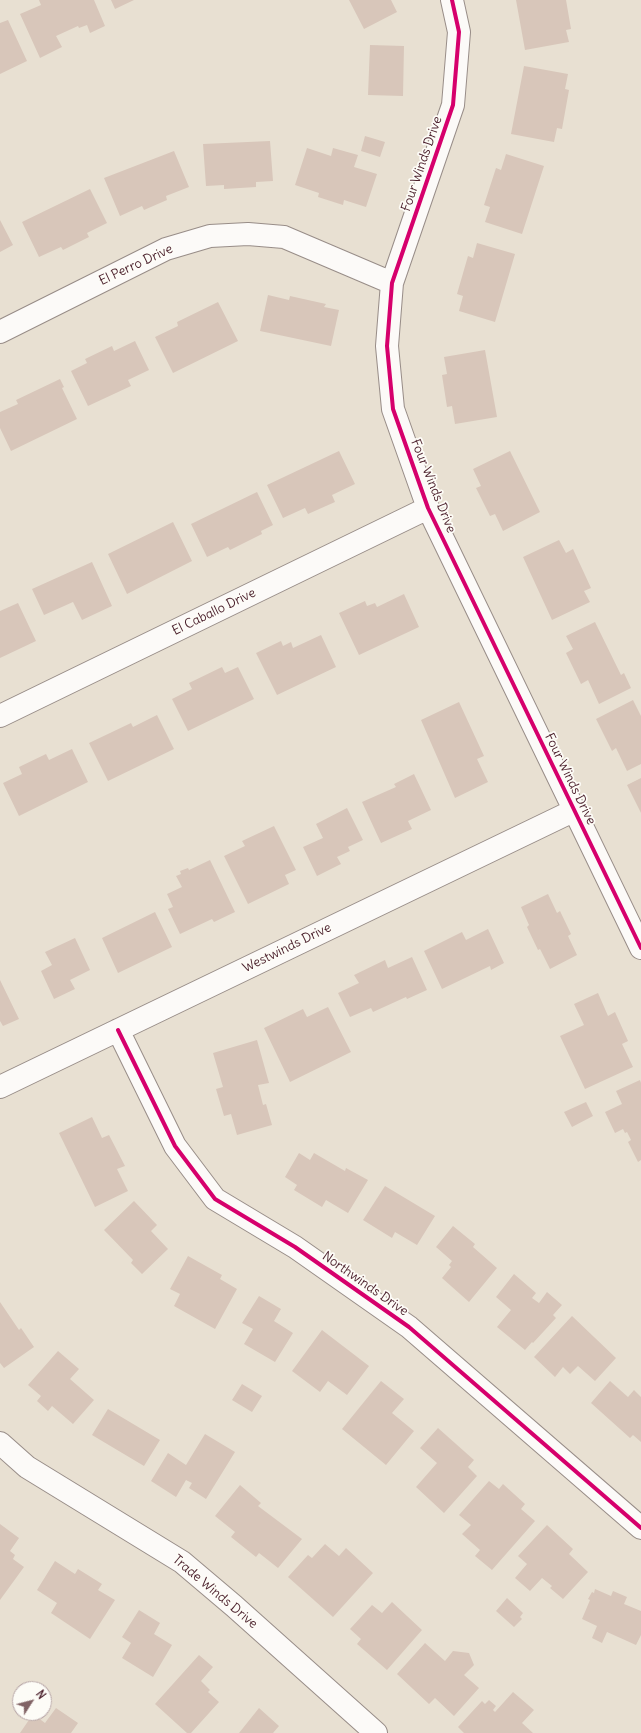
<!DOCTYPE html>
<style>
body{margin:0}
#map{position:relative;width:641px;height:1733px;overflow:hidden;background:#e8e0d2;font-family:Delius,sans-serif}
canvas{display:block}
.north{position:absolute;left:12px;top:1681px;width:40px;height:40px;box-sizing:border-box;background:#fdfcf7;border:1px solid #b5a4a5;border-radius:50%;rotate:54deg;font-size:11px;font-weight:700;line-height:16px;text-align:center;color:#4a1f2b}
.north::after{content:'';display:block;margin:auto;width:14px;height:18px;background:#816365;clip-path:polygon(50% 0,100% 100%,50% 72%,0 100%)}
</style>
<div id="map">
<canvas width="641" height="1733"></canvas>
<div class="north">N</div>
</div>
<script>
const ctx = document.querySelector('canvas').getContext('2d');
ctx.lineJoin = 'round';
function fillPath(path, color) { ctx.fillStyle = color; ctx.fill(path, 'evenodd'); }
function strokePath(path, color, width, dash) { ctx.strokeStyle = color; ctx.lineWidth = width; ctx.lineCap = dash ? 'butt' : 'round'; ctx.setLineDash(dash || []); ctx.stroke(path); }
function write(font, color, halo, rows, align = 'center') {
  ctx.font = font + ' Delius,sans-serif'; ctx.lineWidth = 3.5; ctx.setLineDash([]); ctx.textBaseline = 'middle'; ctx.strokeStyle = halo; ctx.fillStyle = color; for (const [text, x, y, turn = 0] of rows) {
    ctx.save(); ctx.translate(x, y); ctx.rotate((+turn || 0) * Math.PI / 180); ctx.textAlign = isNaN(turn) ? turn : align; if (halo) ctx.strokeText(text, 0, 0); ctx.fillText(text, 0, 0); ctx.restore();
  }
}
fillPath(new Path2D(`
 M39,0H94L105,26L90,33L87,25L79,28L78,26L56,36L62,47L40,58L20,14L41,5Z
 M111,0H134L115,9Z
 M349,0H391L397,12L364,29Z
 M516,0H566L571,29L566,30L569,42L525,50Z
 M8,20L27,61L0,74V23Z
 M370,45L404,46L403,96L368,95Z
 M524,66L568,74L565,89L569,90L562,129L557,128L554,142L511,134Z
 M365,136L385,142L380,157L361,151Z
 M270,141L273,181L256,182V187L224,189V185L206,186L203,144Z
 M307,148L331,156L333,148L358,155L354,167L377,174L366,207L344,200L343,205L318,197L319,193L295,185Z
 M174,151L189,187L166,196L167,200L144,210L142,206L120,216L104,178Z
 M506,154L544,166L522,234L485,222L490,207L484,205L496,168L501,170Z
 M90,189L107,223L87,233L89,237L63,250L61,247L39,257L22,222Z
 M0,220L13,245L0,252Z
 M477,243L515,254L495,322L459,311L463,296L457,294L468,256L473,258Z
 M268,295L289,300L290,296L326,304L324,307L339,310L331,346L260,331Z
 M218,302L238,341L173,373L155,337L178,326L177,322Z
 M135,341L149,370L128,380L131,386L88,406L71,371L87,363L85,359L112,346L114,351Z
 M485,350L497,417L455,424L452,406L447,407L442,375L447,374L444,357Z
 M60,379L64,387L62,388L77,419L11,451L0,428V412L18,404L16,400Z
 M339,451L355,484L332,495L335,502L308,514L305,508L283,518L267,485Z
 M510,451L540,512L503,531L495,514L490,516L476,488L481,486L473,469Z
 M257,492L273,525L261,531L262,534L230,550L228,547L207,557L191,524Z
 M173,522L192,561L127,594L108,554Z
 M559,540L566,553L573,549L591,588L584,591L590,602L552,620L523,557Z
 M92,562L112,606L82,620L73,602L44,615L32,589Z
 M404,594L419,627L359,655L339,613L365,601L367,606L375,603L377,607Z
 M18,603L36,641L0,658V611Z
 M595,622L621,675L624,673L631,688L599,704L588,680L581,684L566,653L573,649L566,636Z
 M321,635L336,667L277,695L256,653L281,641L283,646L291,642L293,648Z
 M222,667L225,673L238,667L254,699L188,731L172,699L192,689L189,683Z
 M633,700L641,716V764L627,771L616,748L612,751L596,719Z
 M459,702L484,756L477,759L488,782L455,798L421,720Z
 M157,715L174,749L108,781L89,743L131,723L133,727Z
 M72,749L88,782L19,816L3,783L22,774L19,767L46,754L49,760Z
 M414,774L431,810L408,821L412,829L381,843L362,802L396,787L394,784Z
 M641,778V813L627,785Z
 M347,808L363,840L348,847L350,851L337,857L341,864L317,876L303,847L323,838L316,824Z
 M274,826L296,870L285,875L289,884L248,904L224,856L245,846L242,841Z
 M210,860L235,912L214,922L212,919L180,934L168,909L173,907L167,894L182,887L176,876L181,874L180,871L188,868L189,870Z
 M548,894L557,913L560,911L571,934L568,936L577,955L550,969L540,949L538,950L527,927L529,925L521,907Z
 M155,912L172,947L118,973L102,938Z
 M488,929L504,963L491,970L490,966L442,989L424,951L462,932L466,940Z
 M75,938L90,970L70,980L75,989L54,999L41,971L52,965L45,952Z
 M412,957L427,990L407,999L406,997L373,1012L371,1008L350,1017L338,993L359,983L354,975L385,960L388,968Z
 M0,980L19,1019L3,1026L0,1021Z
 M598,993L608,1016L615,1012L628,1041L622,1044L633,1067L585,1089L560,1036L584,1025L574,1004Z
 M328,1007L351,1052L290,1082L264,1028L303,1009L307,1017Z
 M257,1040L269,1083L258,1085L263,1105L266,1104L272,1125L237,1135L231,1114L224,1116L216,1089L223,1087L213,1053Z
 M640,1080L641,1083V1160L638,1162L628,1142L631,1140L627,1132L625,1133L623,1129L615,1133L605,1112L622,1104L616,1091Z
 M586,1102L593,1116L572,1127L564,1112Z
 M92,1117L102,1138L109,1135L125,1166L117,1169L128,1191L95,1207L59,1133Z
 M299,1153L310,1160L314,1153L345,1171L346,1168L368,1180L348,1213L326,1200L322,1207L294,1190L297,1185L285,1177Z
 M385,1186L435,1216L417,1245L395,1232L392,1238L363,1220Z
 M134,1201L157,1225L151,1231L168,1249L142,1274L131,1263L133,1260L104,1230Z
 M453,1226L475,1244L473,1247L497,1268L469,1302L442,1278L451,1267L449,1265L452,1261L436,1247Z
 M188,1256L222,1275L220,1279L237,1289L215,1329L174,1306L180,1294L170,1289Z
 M514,1274L536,1293L532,1298L539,1303L547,1292L562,1305L553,1315L556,1318L533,1343L532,1342L525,1350L497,1327L511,1310L496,1297Z
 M259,1296L281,1309L274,1321L293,1333L275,1362L244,1344L253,1329L242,1323Z
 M0,1302L19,1330L21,1328L34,1347L4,1368L0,1363Z
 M572,1316L616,1358L595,1381L578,1366L570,1374L563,1367L555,1377L534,1357Z
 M322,1330L369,1366L347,1395L328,1381L320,1392L292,1371Z
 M58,1351L79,1369L70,1379L94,1400L73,1424L52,1406L48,1411L37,1401L41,1396L28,1385Z
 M381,1381L404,1399L392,1413L414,1431L386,1465L342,1429Z
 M610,1381L628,1397L634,1390L641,1397V1442L633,1435L630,1438L591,1403Z
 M242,1384L262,1396L252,1412L232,1400Z
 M108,1409L160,1440L144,1466L92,1435Z
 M438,1428L474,1460L468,1467L477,1476L444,1513L416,1487L437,1463L420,1448Z
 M205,1434L235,1452L206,1499L189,1488L192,1483L186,1480L176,1497L151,1481L168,1453L186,1465Z
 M489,1481L499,1489L503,1484L525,1504L521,1509L535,1521L492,1570L475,1556L480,1550L462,1534L471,1525L459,1515Z
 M240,1485L261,1503L258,1506L302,1539L278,1568L259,1553L256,1557L231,1537L235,1532L215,1516Z
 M0,1524L19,1538L10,1551L15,1555L13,1559L24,1567L0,1600Z
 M547,1525L573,1549L569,1554L588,1572L563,1599L550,1588L552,1586L542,1578L530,1591L515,1578L527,1564L518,1556Z
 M325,1544L339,1556L346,1548L373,1573L333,1617L288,1577L308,1555L312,1558Z
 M55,1561L75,1574L78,1569L102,1584L98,1590L115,1600L90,1639L51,1613L57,1603L37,1590Z
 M595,1589L611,1596L613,1591L627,1597L624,1604L641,1611V1635L636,1645L607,1632L602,1643L592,1638L597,1626L582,1619L590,1600L588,1599L592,1592L594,1593Z
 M507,1598L523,1613L520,1617L522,1619L514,1627L496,1611Z
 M392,1602L422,1630L387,1670L357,1644L361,1639L350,1629L372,1605L382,1613Z
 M139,1610L160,1623L154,1634L172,1645L153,1677L122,1658L131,1643L122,1637Z
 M425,1643L445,1661L453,1651L469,1653L474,1665L464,1675L479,1688L454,1716L435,1698L429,1704L397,1674Z
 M199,1655L213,1667L201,1681L210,1690L208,1692L219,1702L191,1733H187L155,1704Z
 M513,1692L534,1710L522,1723L533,1733H464L458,1727L482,1701L485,1704L489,1700L496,1706L493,1710L495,1712Z
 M56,1708L78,1723L71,1733H20L33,1714L45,1723Z
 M259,1708L279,1726L273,1733H239Z`), '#d8c6ba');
const street = new Path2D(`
 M452,0L459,32L453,105L392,283L387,346L393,409L428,508L641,948
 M0,332L166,249L210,236L248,234L284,237L392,283
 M0,716L428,508
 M118,1030L175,1146L215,1199L295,1247L409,1327L641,1528
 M0,1087L575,810
 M0,1443L27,1467L182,1562L234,1606L376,1733`);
strokePath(street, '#988d88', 24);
strokePath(street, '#fcfaf8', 22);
strokePath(new Path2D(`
 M452,0L459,32L453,105L392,283L387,346L393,409L428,508L641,948
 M118,1030L175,1146L215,1199L295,1247L409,1327L641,1528`), '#d6006c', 4);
write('13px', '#4a1f2b', '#fdfcf7', [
 ["Four Winds Drive",422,164,-71],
 ["El Perro Drive",136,265,-25],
 ["Four Winds Drive",433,486,68],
 ["El Caballo Drive",214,612,-26],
 ["Four Winds Drive",570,779,64],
 ["Westwinds Drive",287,948,-26],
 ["Northwinds Drive",365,1284,35],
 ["Trade Winds Drive",215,1592,40]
]);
</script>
